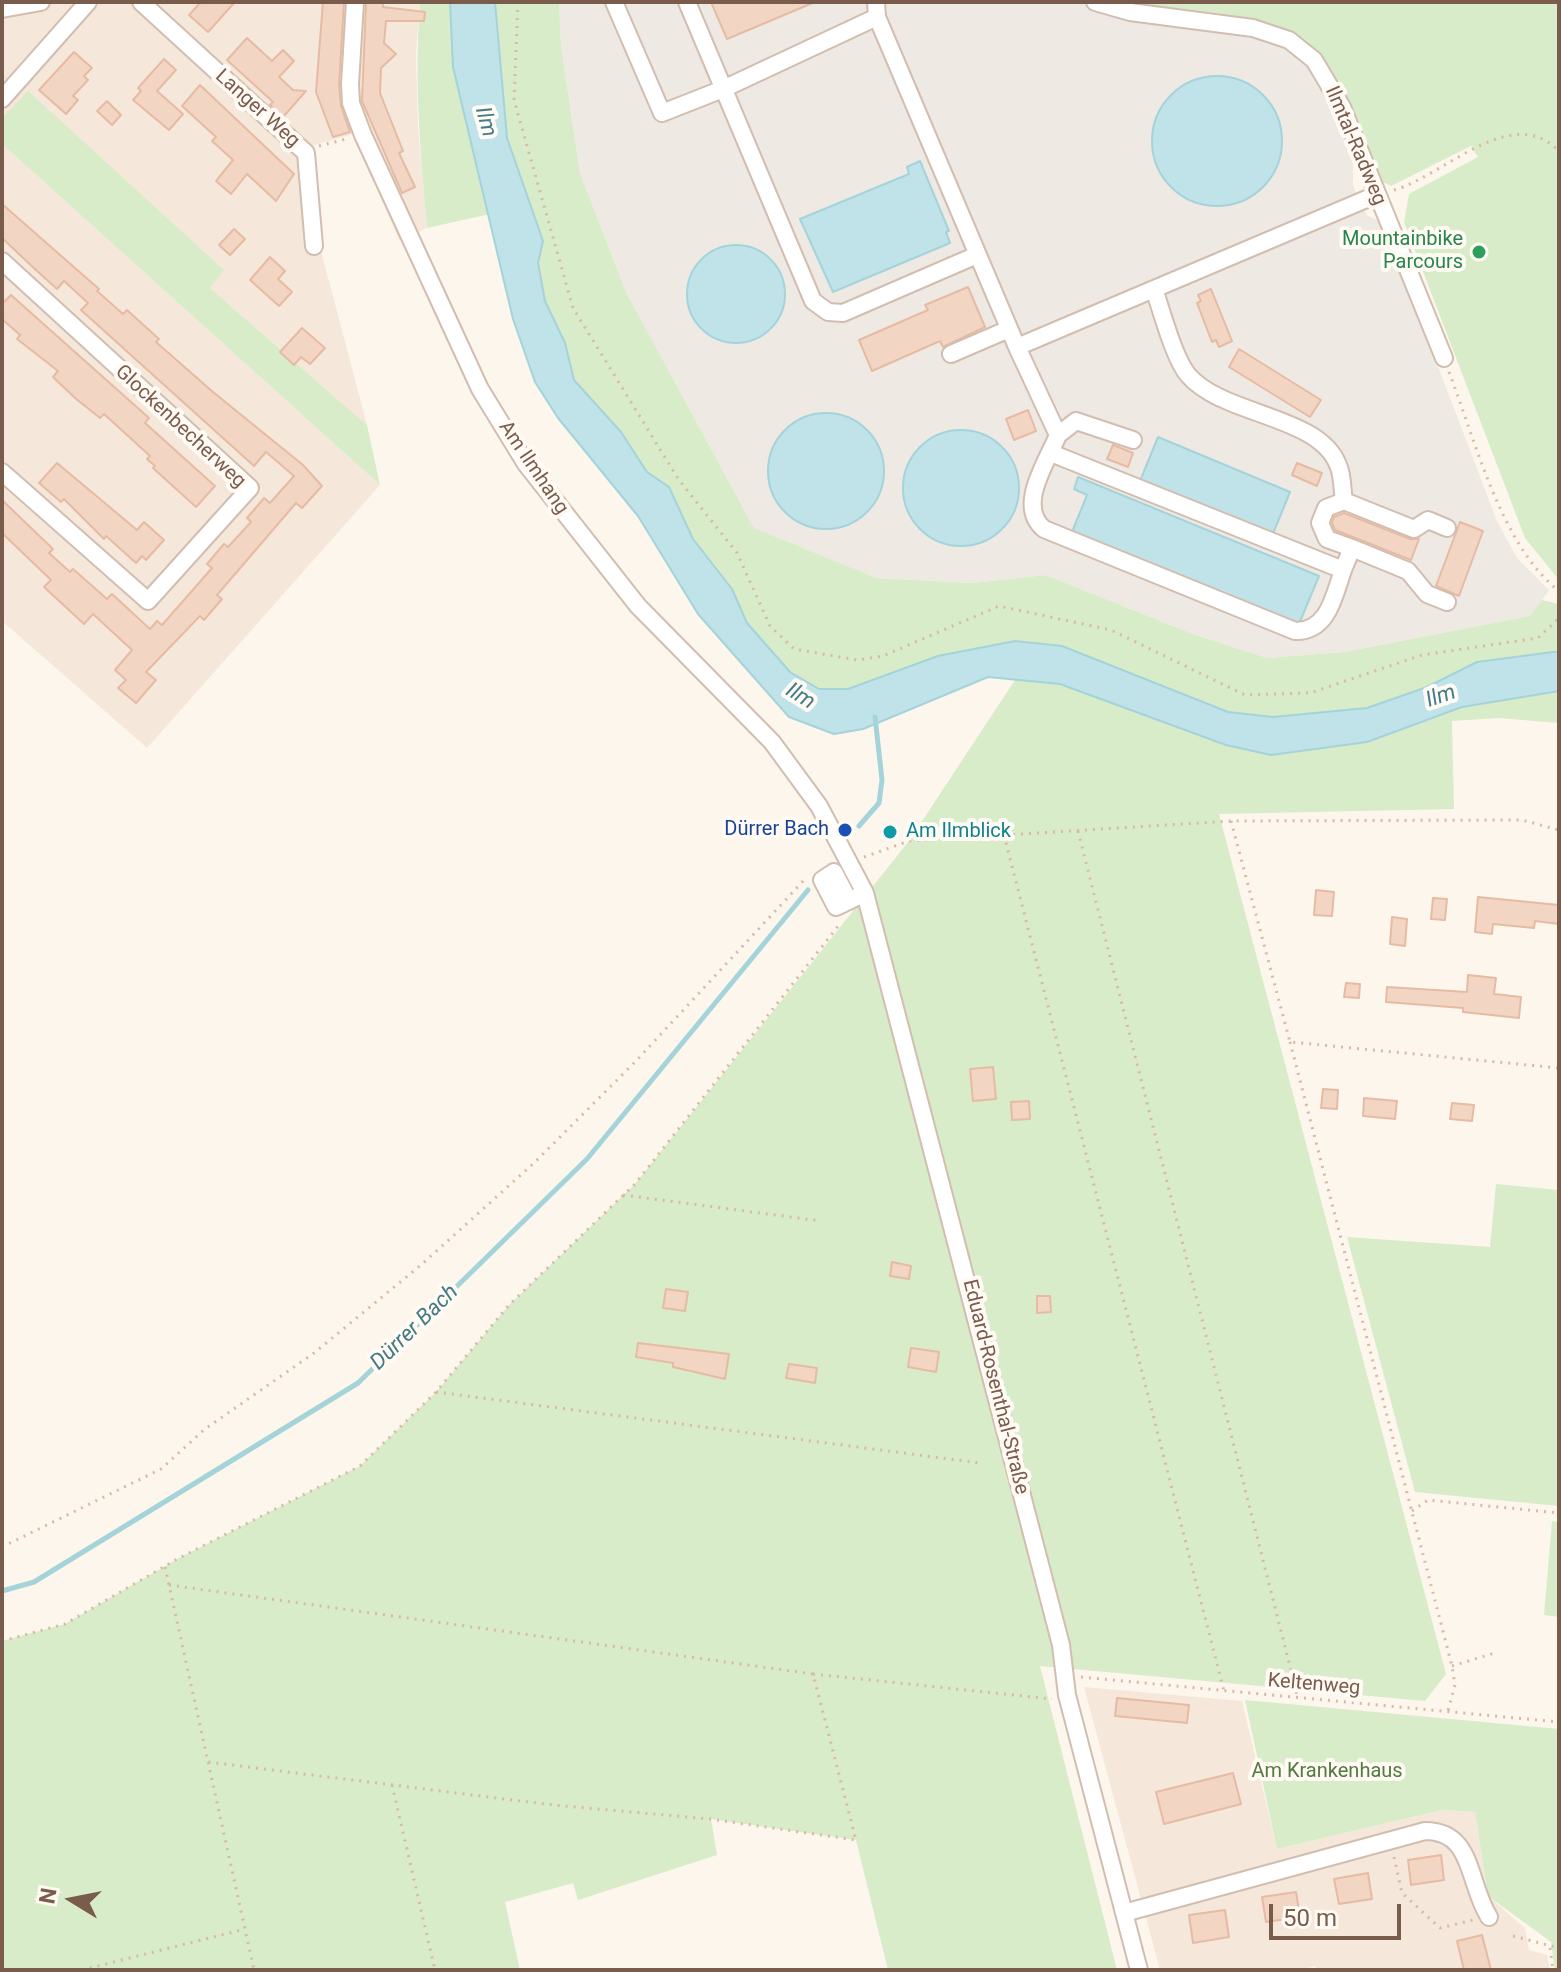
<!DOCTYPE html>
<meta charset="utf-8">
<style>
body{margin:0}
#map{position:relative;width:1561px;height:1972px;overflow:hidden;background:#fdf6ec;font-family:Roboto,sans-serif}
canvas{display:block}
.frame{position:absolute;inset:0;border:4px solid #7a5c4d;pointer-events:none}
.north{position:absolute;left:32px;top:1860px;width:80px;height:80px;-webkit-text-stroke:6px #fffaf3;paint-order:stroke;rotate:280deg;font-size:22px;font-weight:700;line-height:32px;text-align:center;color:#7a5c4d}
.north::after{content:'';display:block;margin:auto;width:28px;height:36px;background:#7a5c4d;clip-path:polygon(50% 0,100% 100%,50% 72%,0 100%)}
.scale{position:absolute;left:1269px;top:1904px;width:132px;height:36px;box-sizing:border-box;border:4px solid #7a5c4d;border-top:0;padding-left:10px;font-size:24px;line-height:28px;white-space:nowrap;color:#7a5c4d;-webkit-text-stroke:6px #fffaf3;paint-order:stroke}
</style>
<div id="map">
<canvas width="1561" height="1972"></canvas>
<div class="frame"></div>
<div class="north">N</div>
<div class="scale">50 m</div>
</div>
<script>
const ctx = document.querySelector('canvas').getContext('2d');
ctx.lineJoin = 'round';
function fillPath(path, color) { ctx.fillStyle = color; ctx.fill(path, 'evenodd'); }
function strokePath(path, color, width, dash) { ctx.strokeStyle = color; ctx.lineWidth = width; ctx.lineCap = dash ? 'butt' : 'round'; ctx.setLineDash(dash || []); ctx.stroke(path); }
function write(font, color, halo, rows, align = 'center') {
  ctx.font = font + ' Roboto,sans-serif'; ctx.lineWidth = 8; ctx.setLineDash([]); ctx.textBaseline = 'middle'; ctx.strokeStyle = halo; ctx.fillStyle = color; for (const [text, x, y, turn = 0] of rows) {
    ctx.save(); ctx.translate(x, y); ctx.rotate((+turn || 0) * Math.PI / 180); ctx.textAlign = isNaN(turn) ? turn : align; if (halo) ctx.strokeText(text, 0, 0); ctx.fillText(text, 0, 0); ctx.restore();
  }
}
fillPath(new Path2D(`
 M2,2H420L416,53L418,128L427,228L399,240L354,134L314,145L320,247L367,425L210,288L223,270L28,92L2,118Z
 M2,144L380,485L147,748L2,621Z
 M1084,1687L1242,1701L1277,1849L1442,1810L1475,1812L1488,1896L1525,1928L1529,1950L1547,1955L1550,1970H1317L1315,1966L1301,1970H1160Z`), '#f5e8da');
fillPath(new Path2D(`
 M559,2H1090L1246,32L1290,48L1326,83L1353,154V184L1359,204L1368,216L1383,222L1497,521L1517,558L1549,590L1531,616L1344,652L1267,658L1193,634L1046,575L972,583L877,578L754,528L626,292L580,173L561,46Z`), '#efe9e4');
fillPath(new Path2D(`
 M420,2H450L453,67L490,214L427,228C420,152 414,78 420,2Z
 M495,2H559L561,46L580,173L626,292L754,528L877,578L972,583L1046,575L1193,634L1267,658L1344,652L1530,616L1542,600L1559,604V652L1477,662L1427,687L1367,708L1273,717L1228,712L1062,646L1015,641L938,656L848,689H819L790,672L747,623L732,589L693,539L669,487L647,472L621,432L574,380L565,343L545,301L538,263L543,241L507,138Z
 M1115,2H1559V580L1525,538L1404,222L1409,194L1478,157L1471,146L1391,186L1381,181C1363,142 1349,94 1323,60C1285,9 1174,10 1115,2Z
 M28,91L224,270L210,288L367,425L380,485L2,144V118Z
 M1015,680L1060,684L1090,693L1226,745L1271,755L1316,748L1462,707L1559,691V723L1499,718L1452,721L1454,809L1219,814L1446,1674L1425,1701L1040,1666L1117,1970H888L856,1840L711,1819L717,1855L578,1900L573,1883L505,1902L520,1970H2V1641L65,1624L179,1558L360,1466L436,1392L509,1305L635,1184L909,841Z
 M1496,1184L1559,1190V1506L1415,1492L1347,1237L1490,1247Z
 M1552,1521L1559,1522V1617L1544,1615Z
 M1245,1700L1559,1729V1970H1555L1551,1942L1488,1896L1475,1812L1442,1810L1277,1849Z`), '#d8ecc9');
const water = new Path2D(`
 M450,2H495L507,138L543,241L538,263L545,301L565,343L574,380L621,432L647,472L669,487L693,539L732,589L747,623L790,672L819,689H848L938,656L1015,641L1062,646L1228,712L1273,717L1367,708L1427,687L1477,662L1553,652H1559V691L1462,707L1367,742L1271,755L1226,745L1060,684L988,677L863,729L834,734L789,717L698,614L638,516L558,418L535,382L513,319L453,67Z
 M1152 141a65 65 0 1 1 130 0a65 65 0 1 1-130 0Z
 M920,161L949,231L946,232L950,243L833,292L800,219L909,174L907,167Z
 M687 294a49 49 0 1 1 98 0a49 49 0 1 1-98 0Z
 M768 471a58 58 0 1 1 116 0a58 58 0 1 1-116 0Z
 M903 488a58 58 0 1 1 116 0a58 58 0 1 1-116 0Z
 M1158,437L1290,492L1272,536L1140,481Z
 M1078,477L1319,576L1299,624L1072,532L1087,495L1074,489Z`);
fillPath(water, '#bfe3e8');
strokePath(water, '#a5d3da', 2);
strokePath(new Path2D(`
 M859,826L879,803L882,780L875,717
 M2,1591L34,1582L358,1383L587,1159L808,890`), '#a5d3da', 5);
const building = new Path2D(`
 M201,2H235L208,32L189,15Z
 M323,2H344L339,85L341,106L350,132L333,137L316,92Z
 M366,2H383V7L425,12L424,21H386L384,43L396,54L381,68L380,93L403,151L399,153L415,187L402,193L362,101Z
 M711,2H815L727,39Z
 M247,38L272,61L283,50L294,61L279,77L293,90L306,91L283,117L270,105L273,102L227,60Z
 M74,52L92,68L84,76L88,80L73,96L78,100L66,114L39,90Z
 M164,59L176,70L157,91L183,114L169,130L133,100L141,91L138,88Z
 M200,85L294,174L276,201L247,174L231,194L216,181L233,160L212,141L216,137L182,106Z
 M107,101L121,115L112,125L97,111Z
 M2,204L99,289L97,291L123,314L127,310L159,339L156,342L213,392L303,465L322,486L302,508L296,503L217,595L222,599L204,620L200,616L146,672L156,680L136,703L118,688L126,680L115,670L132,650L93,614L84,624L44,587L51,580L2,533V500L53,549L49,553L70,572L73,569L107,599L112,594L150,629L157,621L162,625L212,568L207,564L218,551L224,544L228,547L251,522L247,518L259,504L264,498L270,503L294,476L266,452L254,466L81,310L88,303L64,281L57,289L37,271L2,238Z
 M234,229L245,239L230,255L219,245Z
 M270,257L285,271L278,279L292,292L279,306L250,280Z
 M968,287L985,327L943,347L940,341L872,371L859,340L928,310L925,305Z
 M1211,289L1232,341L1219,347L1216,340L1212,342L1197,303L1201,301L1198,295Z
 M11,295L149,418L145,423L215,486L196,507L153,468L155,466L147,459L150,456L104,414L100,418L75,398L53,377L58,371L17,339L20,335L2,319V304Z
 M302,328L325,348L310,364L301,357L294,365L280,352Z
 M1239,349L1321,400L1310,417L1229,367Z
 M1028,410L1036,431L1014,440L1006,419Z
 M1113,445L1133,453L1128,467L1107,459Z
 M57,463L137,530L144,522L164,540L146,560L142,556L136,563L106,536L104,539L64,499L61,502L39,483Z
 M1297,463L1322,473L1317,486L1292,475Z
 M1344,513L1410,539H1419L1411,560L1335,530L1332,523L1334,517Z
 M1460,522L1483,531L1459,596L1436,586Z
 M1316,890L1334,892L1332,916L1314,915Z
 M1478,897L1559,905V924L1535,921L1534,928L1493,924L1492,934L1475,932Z
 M1433,898L1447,899L1445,920L1431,919Z
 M1392,917L1407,919L1405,946L1390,944Z
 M1468,975L1496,978L1494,994L1521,997L1519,1018L1463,1012V1008L1386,1002L1387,987L1467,992Z
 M1346,983L1360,984L1359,998L1344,997Z
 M993,1067L996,1099L973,1101L970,1069Z
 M1323,1089L1338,1090L1337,1109L1321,1108Z
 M1364,1098L1397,1101L1395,1119L1363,1116Z
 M1029,1101L1030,1119L1012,1120L1011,1102Z
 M1452,1103L1474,1105L1472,1121L1450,1119Z
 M892,1262L911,1266L909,1279L890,1276Z
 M666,1289L688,1292L685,1311L663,1308Z
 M1037,1296H1050L1051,1312L1037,1313Z
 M638,1343L729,1354L725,1379L673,1367V1363L636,1357Z
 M911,1348L939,1352L936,1372L908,1367Z
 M789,1364L817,1368L815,1383L786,1378Z
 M1117,1698L1189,1705L1187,1723L1115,1716Z
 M1233,1773L1241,1804L1164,1824L1156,1792Z
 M1441,1855L1444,1880L1411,1885L1408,1860Z
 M1368,1873L1372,1899L1339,1904L1334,1879Z
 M1296,1892L1300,1917L1266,1922L1262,1897Z
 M1225,1910L1229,1937L1193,1943L1189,1915Z
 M1482,1935L1491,1970H1464L1457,1941Z`);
fillPath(building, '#f3d5c3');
strokePath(building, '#e6bba3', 2);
const minor = new Path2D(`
 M141,2L306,153L314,246
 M355,2L350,84L351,103L363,135L480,389L526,464L638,606L772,742L819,806L865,893L1061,1645L1067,1695L1139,1970
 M614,2L662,113L723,89L877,17
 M687,2L813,301L828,312L843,313L977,255
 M876,2L877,17L1017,347L1376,195
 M1095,2L1130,12L1253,28L1289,40L1314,60L1342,107L1444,358
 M2,9L41,2
 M2,99L88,2
 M2,261L250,488L148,601L2,472
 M1154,289C1162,312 1174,358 1188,375C1223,416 1319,415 1338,465C1343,475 1342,490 1344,501
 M1017,347L1058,435C1047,462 1016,506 1044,529L1295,631C1328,632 1334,596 1343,570L1051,453
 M951,354L1009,329
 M1058,435L1076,421L1133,440
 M1352,548L1327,539L1320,523L1326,508L1344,501L1414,529L1428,520L1447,528
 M1343,570L1352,548L1408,571L1427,594L1447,602
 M849,901L834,872L822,880L836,907L865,893
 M1124,1913L1425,1831C1474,1831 1467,1882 1489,1917`);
strokePath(minor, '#d1beb0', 20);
strokePath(new Path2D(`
 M518,2L514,100L573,308L679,480L737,553L770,626L794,649L857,660L883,656L999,606L1111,630L1245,695L1310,693L1422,655L1538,638L1559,618
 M319,146L346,139
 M1394,190C1444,176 1511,102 1559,151
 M1449,372C1475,439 1501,546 1559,591
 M1231,821L1290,1042L1559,1068
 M1078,831L1298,1698
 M1004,835L1224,1691
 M864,857L909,841L1231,821L1522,820L1559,830
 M1290,1042L1452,1666L1455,1685L1448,1711
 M623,1195L821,1221
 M436,1392L980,1463
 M1412,1511L1428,1500L1559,1513
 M2,1547L161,1469L205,1429L314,1353L421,1265L534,1163L635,1062L805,879
 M165,1567L254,1970
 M169,1585L813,1674L856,1840L710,1819L553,1805L208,1762
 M2,1641L65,1624L179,1558L360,1466L436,1392L509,1305L635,1184L839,925
 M1452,1666L1498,1652
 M813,1674L1052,1699
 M1081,1677L1559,1722
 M392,1785L435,1970
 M1394,1857L1402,1893L1440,1928L1473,1920
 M1513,1936L1559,1948
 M1550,1948L1553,1970
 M82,1970L245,1929`), '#d9b8a5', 3, [2, 6]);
strokePath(minor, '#fff', 16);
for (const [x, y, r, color] of [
 [1479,252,8,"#2e9e5b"],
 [845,830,8,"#1a4fb4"],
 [890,832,8,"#0f9aa8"]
]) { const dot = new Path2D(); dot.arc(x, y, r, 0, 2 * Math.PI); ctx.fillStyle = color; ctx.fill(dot); strokePath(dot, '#fffaf3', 3); }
write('20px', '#7a5c4d', '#fffaf3', [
 ["Langer Weg",257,109,42],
 ["Ilmtal-Radweg",1355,146,67],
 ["Glockenbecherweg",180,427,43],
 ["Am Ilmhang",533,468,56],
 ["Eduard-Rosenthal-Straße",995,1387,76],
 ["Keltenweg",1314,1685,5]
]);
write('20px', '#27864d', '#fffaf3', [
 ["Mountainbike",1463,240],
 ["Parcours",1463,263]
], 'right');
write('20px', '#164399', '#fffaf3', [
 ["Dürrer Bach",829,830]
], 'right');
write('20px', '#0d838f', '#fffaf3', [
 ["Am Ilmblick",906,832]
], 'left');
write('20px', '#537a41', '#fffaf3', [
 ["Am Krankenhaus",1327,1772]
]);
write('italic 22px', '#437c86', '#fffaf3', [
 ["Ilm",485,122,75],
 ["Ilm",800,697,32],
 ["Ilm",1441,697,-19],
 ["Dürrer Bach",415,1328,-44]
]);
</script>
